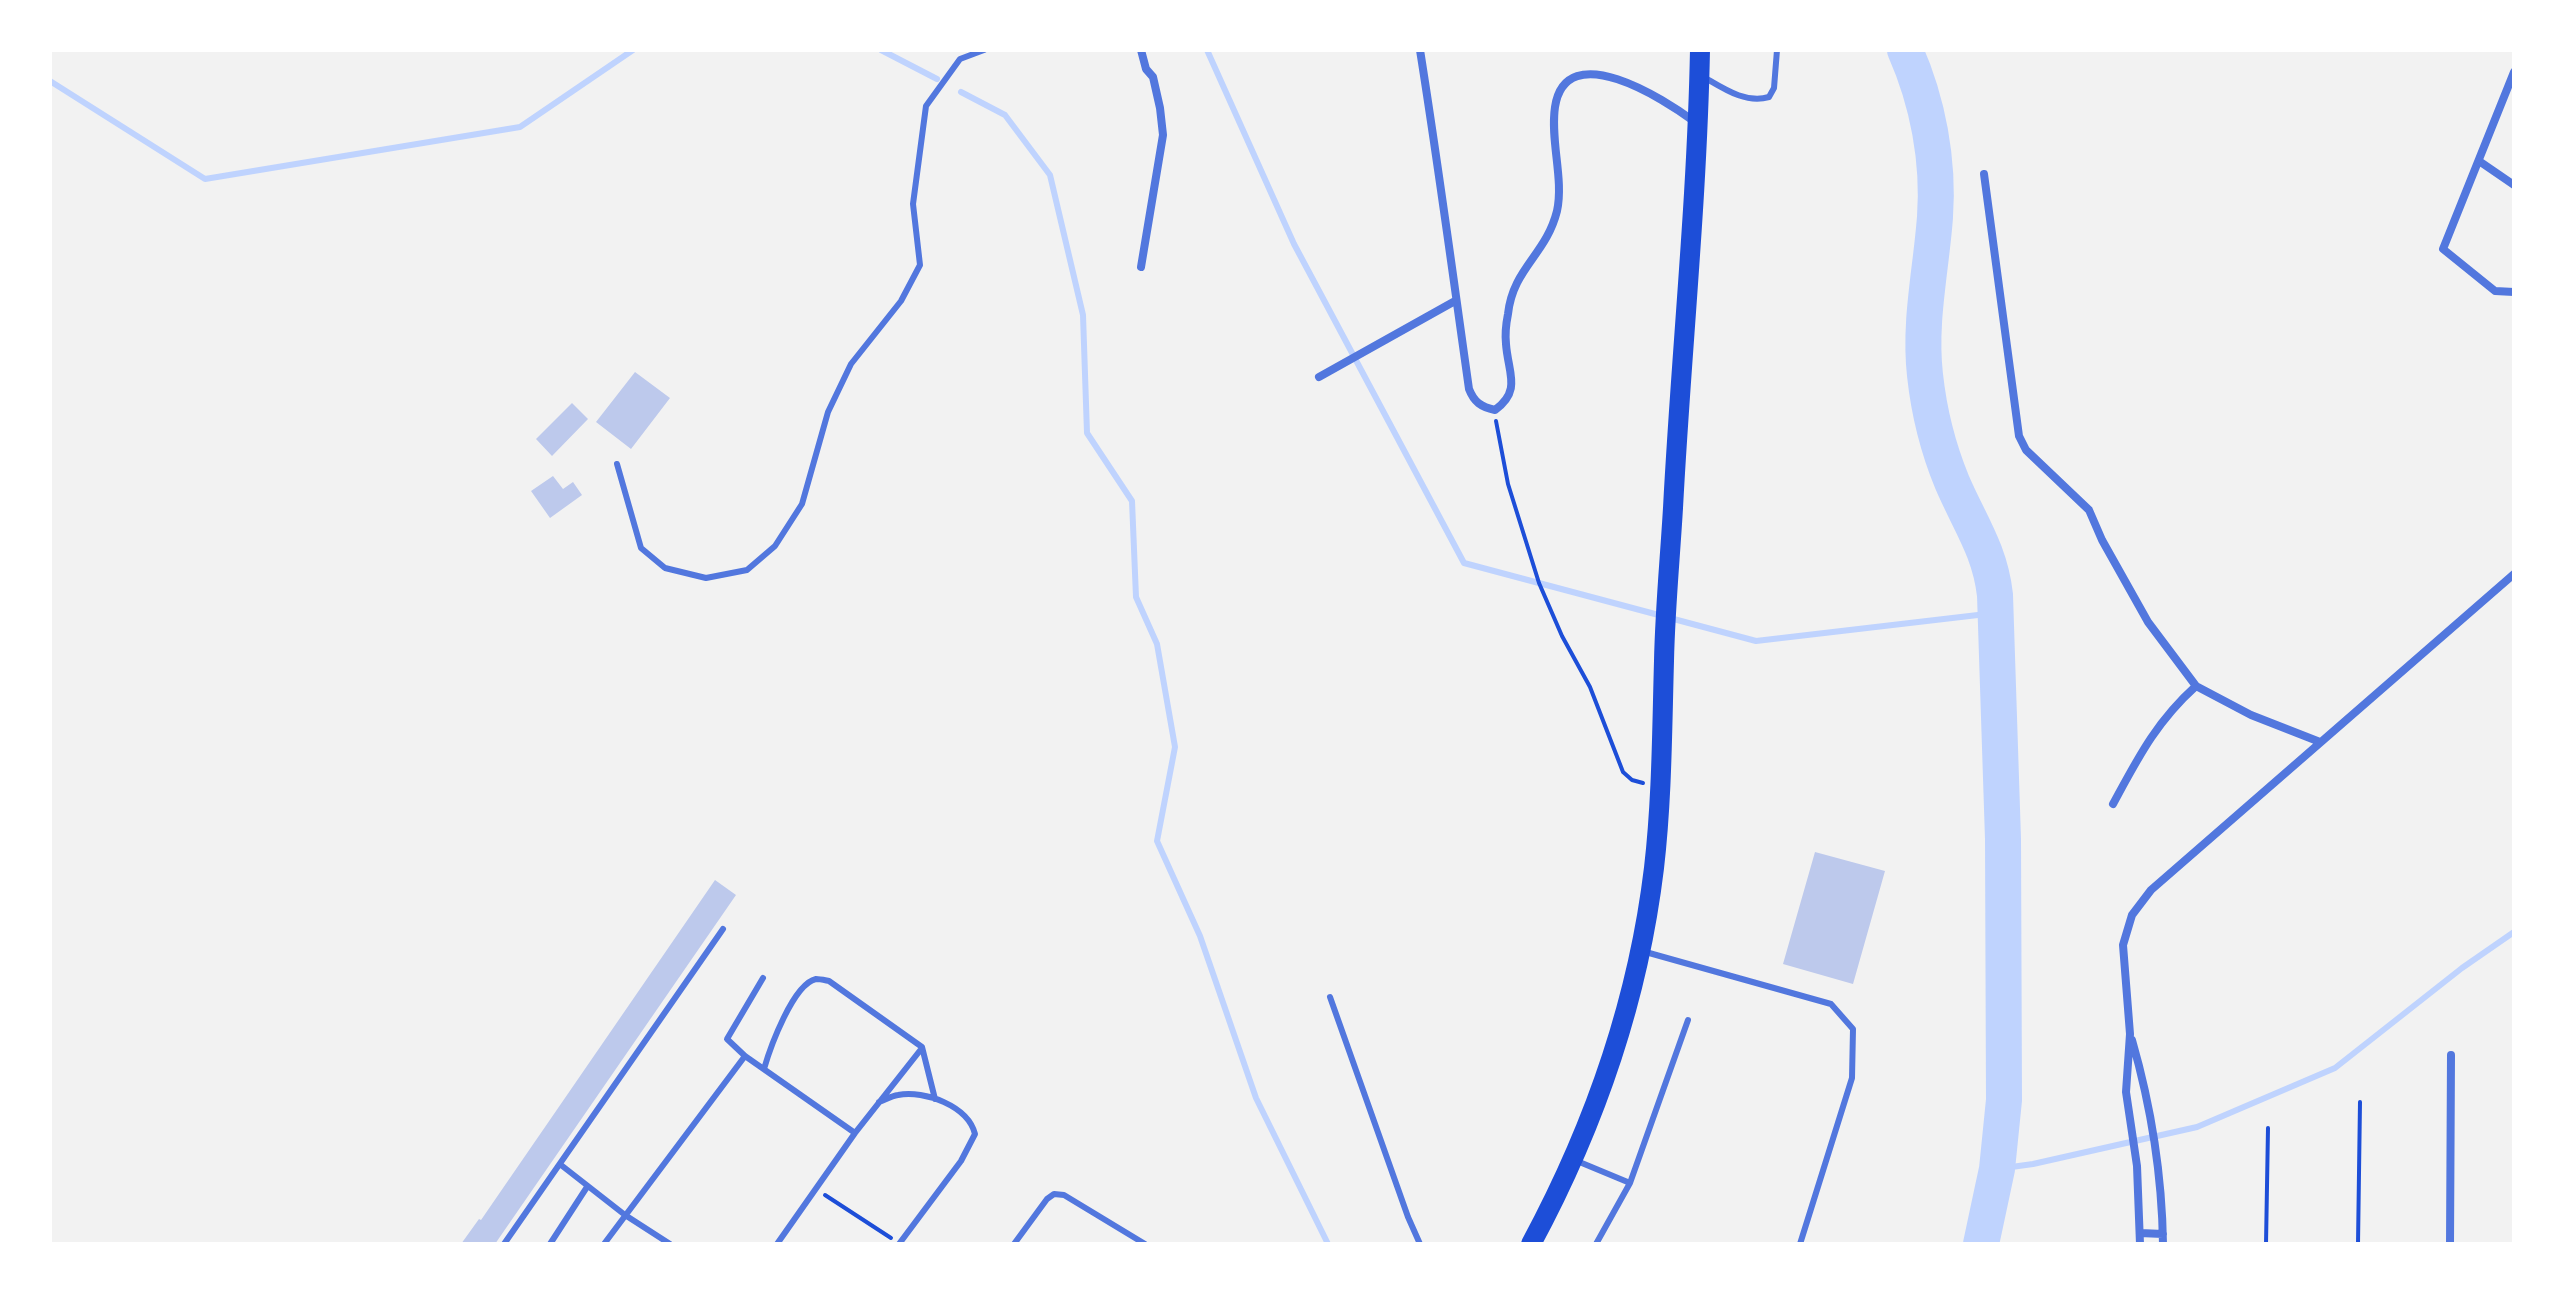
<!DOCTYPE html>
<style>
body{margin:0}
#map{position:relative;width:2564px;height:1294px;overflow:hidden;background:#f2f2f2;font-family:"Noto Sans",sans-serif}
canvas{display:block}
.frame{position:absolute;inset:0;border:52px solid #fff;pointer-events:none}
</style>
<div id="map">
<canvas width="2564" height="1294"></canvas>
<div class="frame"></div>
</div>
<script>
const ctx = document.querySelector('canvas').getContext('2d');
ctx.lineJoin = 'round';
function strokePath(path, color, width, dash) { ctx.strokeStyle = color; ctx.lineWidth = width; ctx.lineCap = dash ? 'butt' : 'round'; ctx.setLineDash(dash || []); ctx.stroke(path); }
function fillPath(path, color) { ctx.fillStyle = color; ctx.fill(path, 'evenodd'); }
strokePath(new Path2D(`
 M881,50L937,79
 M1207,50L1294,244L1464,563L1756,641L1995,613
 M50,81L205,179L520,127L633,50
 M961,92L1005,115L1050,175L1083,315L1087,433L1132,501L1136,597L1157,644L1175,747L1157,841L1200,936L1256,1098L1328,1244
 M1997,1169L2033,1164L2197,1127L2335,1068L2462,968L2514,932`), '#bfd3fe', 6);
strokePath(new Path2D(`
 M1905,50C1928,102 1939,161 1935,217C1931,271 1919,321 1925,375C1929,412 1938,448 1952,482C1969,522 1990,550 1995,595L2003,839L2004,1100L1997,1169L1981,1244`), '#bfd3fe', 36);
fillPath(new Path2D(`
 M635,372L670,398L631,449L596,422Z
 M572,403L588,419L552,456L536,439Z
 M553,476L563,489L573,482L582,495L550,518L531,491Z
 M1815,852L1885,871L1853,984L1783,964Z
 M715,880L736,895L495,1244H461L479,1219L481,1220Z`), '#bdc9ec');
strokePath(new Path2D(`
 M1496,421L1508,484L1539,583L1562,636L1590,687L1623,772L1632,780L1643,783
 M825,1195L891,1238
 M2266,1244L2268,1128
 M2358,1244L2360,1102`), '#1d4ed8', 4);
strokePath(new Path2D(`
 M1702,76C1723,88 1745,104 1769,97L1774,88L1777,50
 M617,464L641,548L665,568L706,578L747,570L775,546L802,504L828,412L851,364L901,301L920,265L913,204L926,106L960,59L984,50
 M1642,951L1831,1004L1853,1029L1852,1078L1800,1244
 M1330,997L1408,1217L1420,1244
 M745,1056L727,1039L763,978
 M764,1069C770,1048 793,984 816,979C820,979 824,980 829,981L922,1047L935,1099
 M879,1102C885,1100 891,1096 898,1095C925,1090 968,1106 975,1134L961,1161L899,1244
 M1577,1161L1630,1183
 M561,1165L625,1215L670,1244
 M504,1244L723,929
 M550,1244L587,1187
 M604,1244L745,1056L855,1133
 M777,1244L855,1133L922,1048
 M1014,1244L1047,1199L1054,1194L1064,1195L1145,1244
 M1596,1244L1630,1183L1688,1020`), '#5277de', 6);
strokePath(new Path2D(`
 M1141,50L1146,69L1153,77L1160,108L1163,135L1141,267
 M1420,50C1438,163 1453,276 1469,389C1474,402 1481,407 1495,410C1522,390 1508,373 1506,344C1505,335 1506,324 1508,314C1513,268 1546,255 1557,211C1564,179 1550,141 1555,107C1566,36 1664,99 1695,122
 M2514,72L2443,249L2495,291L2514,292
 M2479,161L2514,185
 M1984,174L2019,436L2026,450L2089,510L2102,540L2148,622L2196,686L2251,715L2320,742
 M1319,377L1455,301
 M2113,804C2138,758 2156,722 2196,686
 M2132,1040C2151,1106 2162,1175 2163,1244
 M2140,1233L2163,1234
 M2140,1244L2137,1166L2126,1092L2130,1034L2123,945L2132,915L2151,890L2514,574
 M2450,1244L2451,1055`), '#5277de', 8);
strokePath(new Path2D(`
 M1531,1244C1594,1127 1638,1001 1654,868C1662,799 1662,730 1664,661C1665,610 1670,559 1673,508C1681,355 1697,203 1700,50`), '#1d4ed8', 20);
</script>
